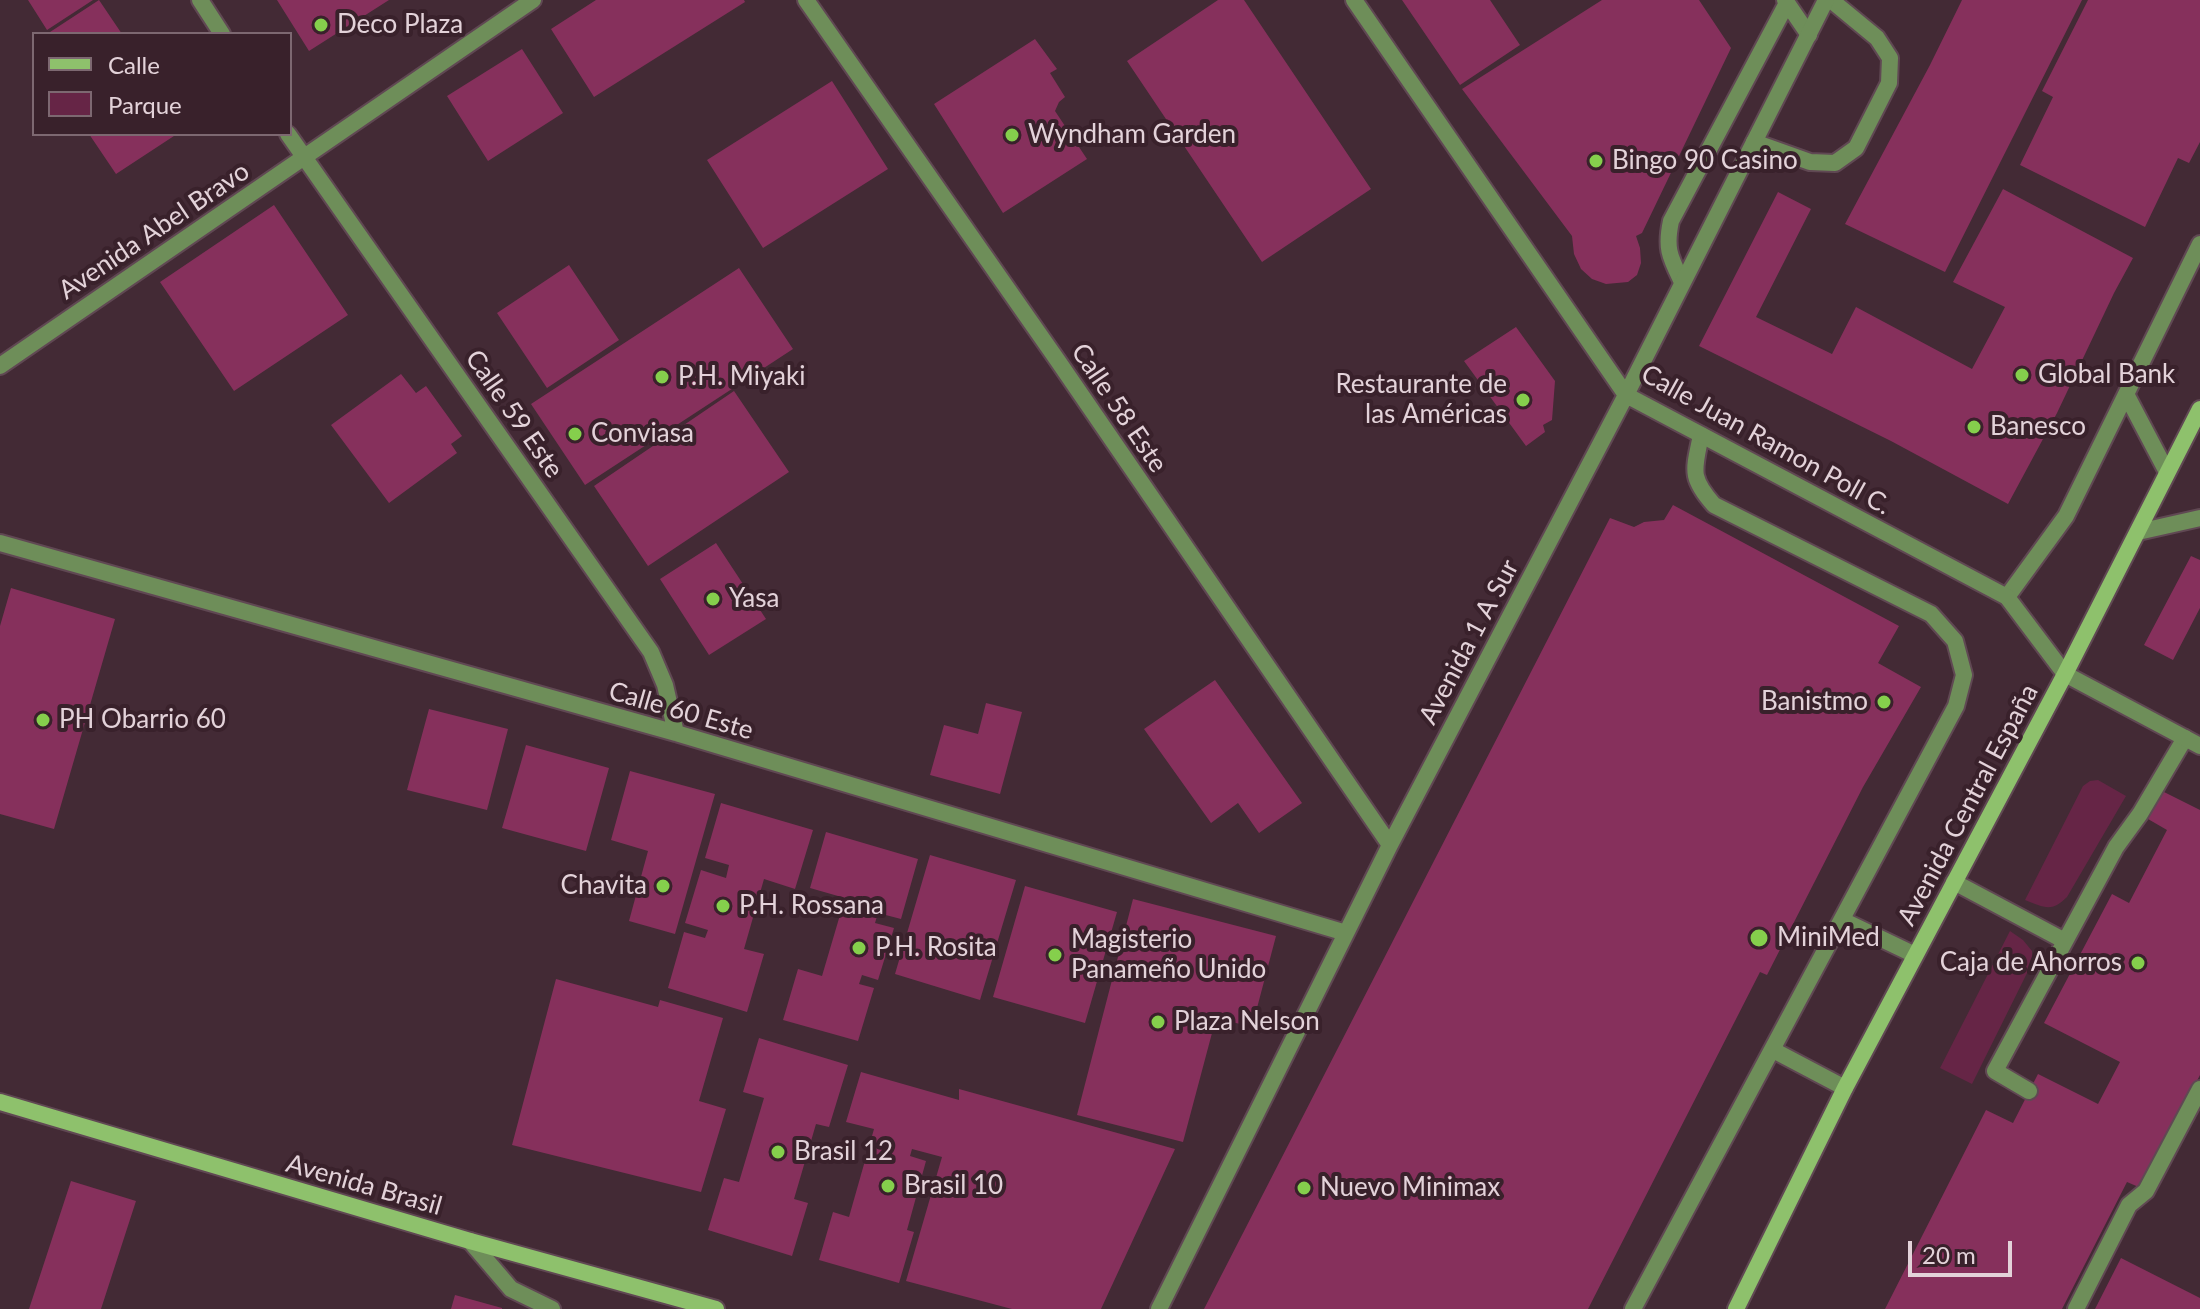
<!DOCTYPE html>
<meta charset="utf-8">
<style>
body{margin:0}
#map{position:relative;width:2200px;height:1309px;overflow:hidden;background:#432a35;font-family:Lato,sans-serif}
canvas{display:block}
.legend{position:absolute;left:32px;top:32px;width:260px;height:104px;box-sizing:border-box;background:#39212b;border:2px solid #7d6871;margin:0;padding:10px 14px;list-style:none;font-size:24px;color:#e3d2d9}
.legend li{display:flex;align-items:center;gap:16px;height:40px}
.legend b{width:40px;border:2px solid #7d6871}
.scale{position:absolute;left:1908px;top:1241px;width:104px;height:36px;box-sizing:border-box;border:4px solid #e3d2d9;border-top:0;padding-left:10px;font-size:24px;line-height:28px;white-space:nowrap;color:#e3d2d9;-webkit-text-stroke:6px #39212b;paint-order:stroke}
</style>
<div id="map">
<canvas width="2200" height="1309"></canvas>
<ul class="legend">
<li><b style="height:10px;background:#8ec16c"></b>Calle</li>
<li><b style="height:22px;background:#662546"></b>Parque</li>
</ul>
<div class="scale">20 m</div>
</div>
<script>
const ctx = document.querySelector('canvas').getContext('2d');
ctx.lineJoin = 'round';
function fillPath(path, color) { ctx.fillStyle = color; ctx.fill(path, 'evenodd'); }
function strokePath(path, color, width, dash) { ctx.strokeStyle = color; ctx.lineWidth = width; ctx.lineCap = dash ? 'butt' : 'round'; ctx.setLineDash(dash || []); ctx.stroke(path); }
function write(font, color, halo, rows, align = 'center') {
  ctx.font = font + ' Lato,sans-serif'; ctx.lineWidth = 8; ctx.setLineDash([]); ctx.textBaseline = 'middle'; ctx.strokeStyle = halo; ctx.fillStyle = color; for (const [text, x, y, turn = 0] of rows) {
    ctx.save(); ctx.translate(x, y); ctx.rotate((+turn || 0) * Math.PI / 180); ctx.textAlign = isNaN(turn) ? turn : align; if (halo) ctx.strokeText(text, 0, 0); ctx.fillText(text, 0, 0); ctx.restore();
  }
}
fillPath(new Path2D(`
 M2098,780L2126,796L2067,897C2051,913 2044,907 2025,900L2083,786L2090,781Z
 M2010,931L2023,940L2032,951V963L1972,1084L1940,1068Z`), '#662546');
fillPath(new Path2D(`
 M28,0H93L47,30Z
 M99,0L122,34H47Z
 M277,0H389L309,51Z
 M596,0H744L745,2L594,97L551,29Z
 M1218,0H1244L1371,189L1262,262L1127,61Z
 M1402,0H1490L1520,45L1460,85Z
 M1602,0H1699L1731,48L1642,233L1636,236L1640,248L1641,263L1637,275L1628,282L1606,284L1592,279L1581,269L1574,254L1572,236L1462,89Z
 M1962,0H2082L1945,272L1845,224L1930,65Z
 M2088,0H2200V142L2189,163L2178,158L2145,227L2020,165L2053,97L2042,91Z
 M1035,39L1057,69L1050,73L1065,97L1059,102L1055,111L1087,159L1003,213L934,104Z
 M522,49L563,113L488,161L447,96Z
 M832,81L888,169L763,248L707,160Z
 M89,134H177L116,174Z
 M2003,189L2133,258L2114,293L2057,413L2008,504L1891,441L1699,346L1778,192L1811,209L1756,317L1832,354L1856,307L1972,369L2005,307L1953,282Z
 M274,205L348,315L234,391L160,282Z
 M569,265L619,340L547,388L497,313Z
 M739,268L793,349L585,485L531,404Z
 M1516,327L1555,381L1552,420L1543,425L1545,432L1526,446L1464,361Z
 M401,374L416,393L426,386L462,436L451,444L457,453L389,503L331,425Z
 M734,391L789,472L648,566L594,486Z
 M1673,505L1899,626L1878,663L1921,687L1863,787L1767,975L1760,972L1588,1309H1204L1610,518L1634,527L1644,522L1664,520Z
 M716,543L766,619L709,655L660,579Z
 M2191,556L2200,560V608L2173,660L2144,645Z
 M11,588L115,619L54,829L0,814V626Z
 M1215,680L1302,803L1259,833L1238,803L1211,823L1144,729Z
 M986,703L1022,712L1000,794L930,775L944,725L978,734Z
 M429,709L508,729L487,810L407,790Z
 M526,745L609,768L586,851L502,828Z
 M630,771L715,794L675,934L629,921L648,851L611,840Z
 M2162,791L2200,810V1075L2141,1188L2127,1182L2062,1309H1885L1986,1110L2013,1123L2038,1074L2098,1104L2120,1062L2044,1023L2112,894L2129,903L2167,830L2148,819Z
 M721,803L813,830L795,889L764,879L744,949L764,954L747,1012L668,988L684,932L705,938L708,930L685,923L701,870L726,878L729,865L705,858Z
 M826,832L918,859L901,919L878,913L875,923L894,928L878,980L862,975L859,984L874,988L858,1041L783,1020L798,969L822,976L845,898L810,888Z
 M930,855L1016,880L980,1000L895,974Z
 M1025,886L1117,912L1085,1023L993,997Z
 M1133,899L1276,936L1252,1027L1216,1018L1183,1142L1077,1115Z
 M556,979L658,1007L660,1000L723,1018L699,1101L726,1109L701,1192L512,1145Z
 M759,1038L848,1065L829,1127L816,1124L794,1199L808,1203L792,1256L708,1230L724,1178L739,1182L764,1098L743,1092Z
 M861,1072L959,1100V1089L1175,1149L1101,1309H1012L906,1281L942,1157L912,1149L910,1156L926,1161L907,1230L914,1232L899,1283L819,1260L833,1212L849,1217L874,1129L846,1122Z
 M71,1181L136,1201L101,1309H29Z
 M2121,1258L2200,1298V1309H2095Z
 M455,1295L502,1308V1309H451Z`), '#86305c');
const service = new Path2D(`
 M1785,0L1809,35
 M1754,142L1810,162L1835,163L1856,148L1889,83L1890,58L1877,38L1831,0
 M1682,282C1670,257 1665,249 1671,221L1787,3
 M2126,394L2167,472
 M2138,532L2200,518
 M2007,597L2066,516L2200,244
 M1954,882L2065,941
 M1842,920L1915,955
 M1773,1050L1845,1088
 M2029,1091L1995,1071L2116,847L2140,814L2185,738
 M1633,1309L1956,706L1964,675L1955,641L1931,614L1714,505C1689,477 1694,470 1701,435
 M2076,1309L2129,1205L2146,1191L2200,1089`);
const minor = new Path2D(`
 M200,0L222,34
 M806,0L1058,361L1390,845
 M1354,0L1626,395L2007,597L2065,674L2200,746
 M288,134L651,652L665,685L676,733
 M0,366L533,0
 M0,543L676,733L1346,933
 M470,1241L511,1289L552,1309
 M1159,1309L1390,845L1626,395L1826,0`);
const secondary = new Path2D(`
 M0,1102L470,1241L716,1309
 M1736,1309L1845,1088L2065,674L2200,409`);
strokePath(service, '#604853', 20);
strokePath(minor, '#604853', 20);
strokePath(secondary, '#604853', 20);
strokePath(service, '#6e8e59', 16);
strokePath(minor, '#6e8e59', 16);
strokePath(secondary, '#8ec16c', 16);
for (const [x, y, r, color] of [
 [321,25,8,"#85cf4c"],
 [1012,135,8,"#85cf4c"],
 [1596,161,8,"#85cf4c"],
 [2022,375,8,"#85cf4c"],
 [662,377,8,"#85cf4c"],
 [1523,400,8,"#85cf4c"],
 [1974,427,8,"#85cf4c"],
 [575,434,8,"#85cf4c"],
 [713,599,8,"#85cf4c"],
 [1884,702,8,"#85cf4c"],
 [43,720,8,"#85cf4c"],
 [663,886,8,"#85cf4c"],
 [723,906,8,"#85cf4c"],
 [1759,938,10,"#85cf4c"],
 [859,948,8,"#85cf4c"],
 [1055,955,8,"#85cf4c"],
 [2138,963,8,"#85cf4c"],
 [1158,1022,8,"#85cf4c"],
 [778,1152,8,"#85cf4c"],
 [888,1186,8,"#85cf4c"],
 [1304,1188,8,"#85cf4c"]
]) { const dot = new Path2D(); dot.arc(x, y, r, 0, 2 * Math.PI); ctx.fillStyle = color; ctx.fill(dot); strokePath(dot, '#39212b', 3); }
write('26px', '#e3d2d9', '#39212b', [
 ["Deco Plaza",337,25],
 ["Wyndham Garden",1028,135],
 ["Bingo 90 Casino",1612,161],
 ["Global Bank",2038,375],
 ["P.H. Miyaki",678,377],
 ["Restaurante de",1507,385,"right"],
 ["las Américas",1507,415,"right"],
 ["Banesco",1990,427],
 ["Conviasa",591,434],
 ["Yasa",729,599],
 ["Banistmo",1868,702,"right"],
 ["PH Obarrio 60",59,720],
 ["Chavita",647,886,"right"],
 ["P.H. Rossana",739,906],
 ["MiniMed",1777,938],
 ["Magisterio",1071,940],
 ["Panameño Unido",1071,970],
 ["P.H. Rosita",875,948],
 ["Caja de Ahorros",2122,963,"right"],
 ["Plaza Nelson",1174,1022],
 ["Brasil 12",794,1152],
 ["Brasil 10",904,1186],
 ["Nuevo Minimax",1320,1188]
], 'left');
write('26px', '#e3d2d9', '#39212b', [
 ["Avenida Abel Bravo",154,231,-34],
 ["Calle 58 Este",1119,408,56],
 ["Calle 59 Este",514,414,55],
 ["Calle Juan Ramon Poll C.",1766,440,29],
 ["Avenida 1 A Sur",1469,642,-62],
 ["Calle 60 Este",681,711,16],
 ["Avenida Central España",1968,805,-62],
 ["Avenida Brasil",364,1185,16]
]);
</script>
